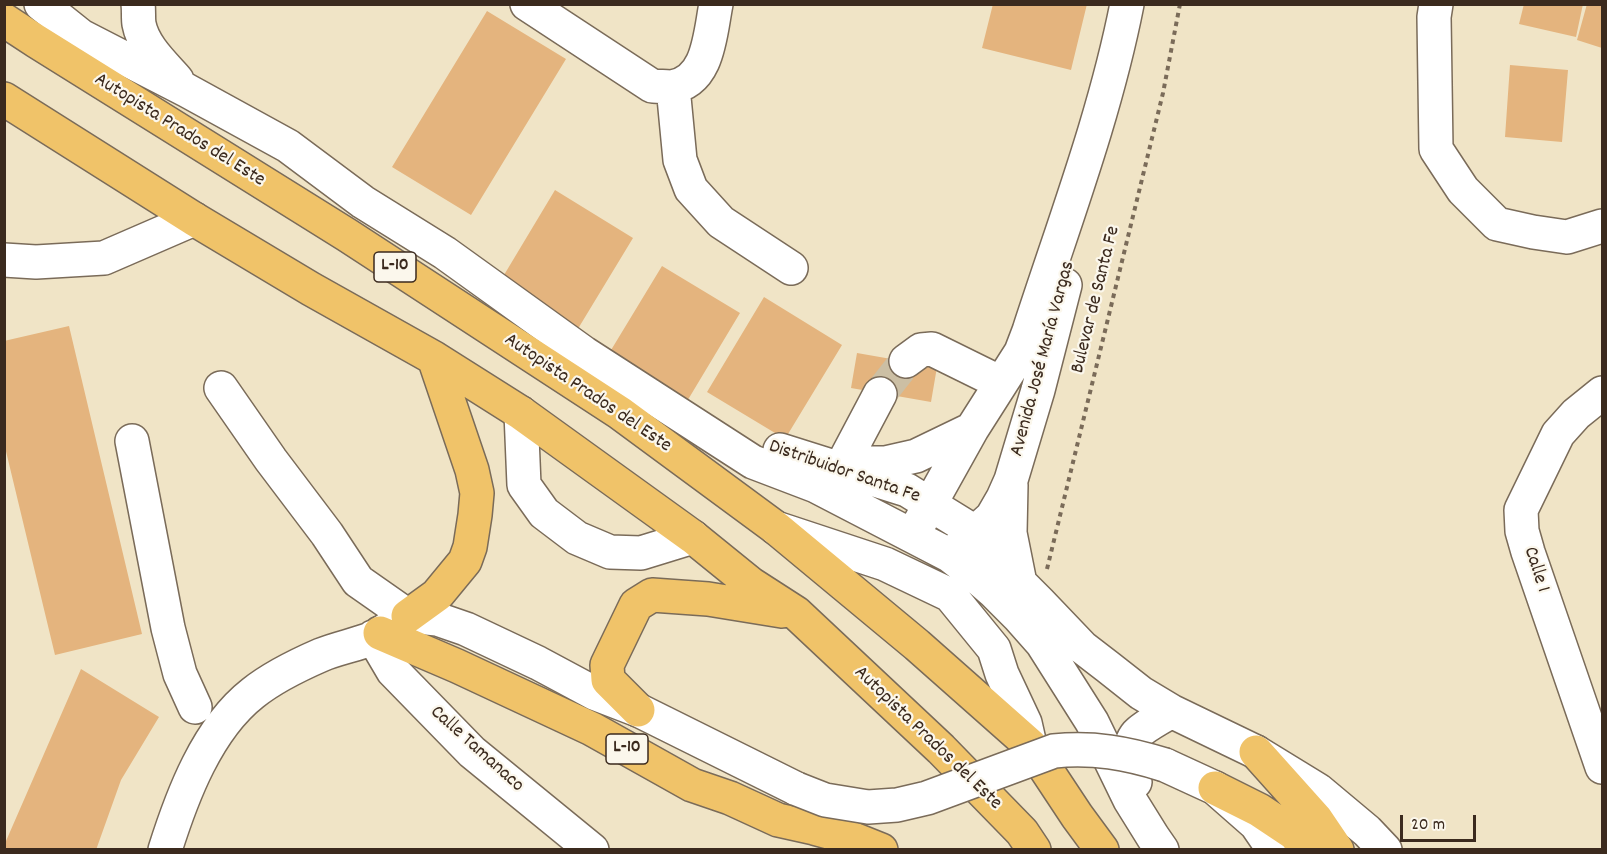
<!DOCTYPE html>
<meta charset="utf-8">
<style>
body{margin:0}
#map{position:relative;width:1607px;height:854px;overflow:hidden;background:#f0e4c6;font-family:Dekko,sans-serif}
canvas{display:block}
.frame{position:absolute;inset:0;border:6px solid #3b2a1e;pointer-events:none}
.scale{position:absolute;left:1400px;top:815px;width:76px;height:27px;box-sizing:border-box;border:3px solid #3b2a1e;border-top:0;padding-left:8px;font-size:18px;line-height:21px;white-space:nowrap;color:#3b2a1e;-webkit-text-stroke:4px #fbf7ec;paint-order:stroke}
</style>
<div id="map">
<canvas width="1607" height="854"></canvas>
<div class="frame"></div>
<div class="scale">20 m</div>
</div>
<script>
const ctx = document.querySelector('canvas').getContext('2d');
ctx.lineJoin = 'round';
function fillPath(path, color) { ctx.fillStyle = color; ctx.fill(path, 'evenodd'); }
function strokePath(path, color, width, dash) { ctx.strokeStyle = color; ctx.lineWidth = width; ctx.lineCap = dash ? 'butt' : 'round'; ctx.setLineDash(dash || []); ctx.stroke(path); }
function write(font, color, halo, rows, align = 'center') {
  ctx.font = font + ' Dekko,sans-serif'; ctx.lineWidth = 4.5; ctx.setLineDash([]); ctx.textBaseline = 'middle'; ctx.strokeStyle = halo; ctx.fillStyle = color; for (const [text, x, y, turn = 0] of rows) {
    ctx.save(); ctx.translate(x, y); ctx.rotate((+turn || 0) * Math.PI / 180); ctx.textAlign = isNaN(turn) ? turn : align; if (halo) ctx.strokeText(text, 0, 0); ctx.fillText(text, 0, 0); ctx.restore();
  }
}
fillPath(new Path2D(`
 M993,4H1087L1071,70L982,48Z
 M1524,4H1583L1576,37L1519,24Z
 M1587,4H1602V48L1577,40Z
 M487,11L566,59L471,215L392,167Z
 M1510,65L1568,70L1562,142L1505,137Z
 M555,190L633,238L576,332L498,285Z
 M662,266L740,313L683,408L605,360Z
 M764,297L842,345L785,439L707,392Z
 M69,326L142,634L55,655L4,443V341Z
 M857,353L937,367L931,402L851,388Z
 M81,669L159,717L121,780L96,850H5L6,841Z`), '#e4b47e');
strokePath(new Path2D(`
 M880,394L906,361`), '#ccbfa4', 33, [33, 16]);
const minor = new Path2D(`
 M41,4L81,36L186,90L288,146L363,202L445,253L584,353L753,462L816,486L949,555L971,572L994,592L1019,617L1042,643L1092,722L1130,800L1153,837L1162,850
 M138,4C139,11 138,18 139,24C143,46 163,64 177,80
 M527,4L652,86C658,86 665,87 671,87C709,82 710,34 716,4
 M1436,4L1434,17L1436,149L1463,190L1497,224L1533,232L1567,237L1602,226
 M673,87L680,160L691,189L721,222L791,268
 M4,260L36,262L104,258L194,219
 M906,361L921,350L932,349L1001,383
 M221,388L271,460L327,534L358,581L408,616L437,619L466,629L538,663L594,693L638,710L797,789
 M1602,393L1576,414L1558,434L1521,510L1522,531L1528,552L1602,767
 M521,413L524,485L544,513L577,538L610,552L641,553L693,537
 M132,441L168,628L180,674L195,707
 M780,450L907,490L975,532L1021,584L1039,602L1082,647L1108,667L1141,693L1171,711L1256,752L1318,790L1367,831L1385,850
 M844,462L880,394
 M849,463H885L916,456L972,429
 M1011,485L1010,533L1020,583
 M919,524L972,429L1021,352L1029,331C1064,223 1105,116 1127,4
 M776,528L885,564L950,595L994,649L1002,674L1025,723L1030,745
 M960,546L992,517L1003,498L1011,480L1038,390L1065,285
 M373,637L393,671L472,752L592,850
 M1165,765L1215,788L1256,824L1269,843L1272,850
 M1135,782C1130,768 1126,743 1139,732C1148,724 1161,718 1171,711
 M165,850C182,796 207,729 253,693C273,677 298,665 321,655C338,648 356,645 373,638C384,632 394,624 404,618`);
const highway = new Path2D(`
 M4,20L36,41L347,235L620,413L776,528L917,645L1030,745L1077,816L1102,850
 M4,99L194,219L311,289L434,358L521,413L693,537L751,584L796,613L941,749L1022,832L1034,850
 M408,616L437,595L465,561L470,547L475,515L477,493L472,470L434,358
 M380,633L457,666L592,729L692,785L730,798L778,820L814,828L851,838L881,850
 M638,710L608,680L607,665L636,605L652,595L708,599L782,611
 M1256,752L1316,819L1337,850
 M1215,788L1259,810L1295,834L1307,850`);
strokePath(minor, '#7a6b59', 36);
strokePath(highway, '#7a6b59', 36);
strokePath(new Path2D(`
 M1047,569L1163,93L1180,4`), '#7a6b59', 4, [4.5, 4.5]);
strokePath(minor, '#fff', 33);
strokePath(highway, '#f0c369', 33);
const minorBridge = new Path2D(`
 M797,789L825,800L868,807L897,805L927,798L1054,751C1093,747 1127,753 1165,765`);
strokePath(minorBridge, '#7a6b59', 36, []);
strokePath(minorBridge, '#fff', 33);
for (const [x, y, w] of [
 [395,267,42],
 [627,749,42]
]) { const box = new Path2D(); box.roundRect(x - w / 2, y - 15, w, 30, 4.5); ctx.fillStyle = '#fbf7ec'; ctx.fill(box); strokePath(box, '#3b2a1e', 1.5); }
write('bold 18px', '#3b2a1e', null, [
 ["L-10",395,267],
 ["L-10",627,749]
]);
write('20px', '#3b2a1e', '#fbf7ec', [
 ["Autopista Prados del Este",179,131,32],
 ["Bulevar de Santa Fe",1097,300,-76],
 ["Avenida José María Vargas",1044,359,-75],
 ["Autopista Prados del Este",587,394,34],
 ["Distribuidor Santa Fe",844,473,19],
 ["Calle 1",1535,570,72],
 ["Autopista Prados del Este",927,739,44],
 ["Calle Tamanaco",476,750,42]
]);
</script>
